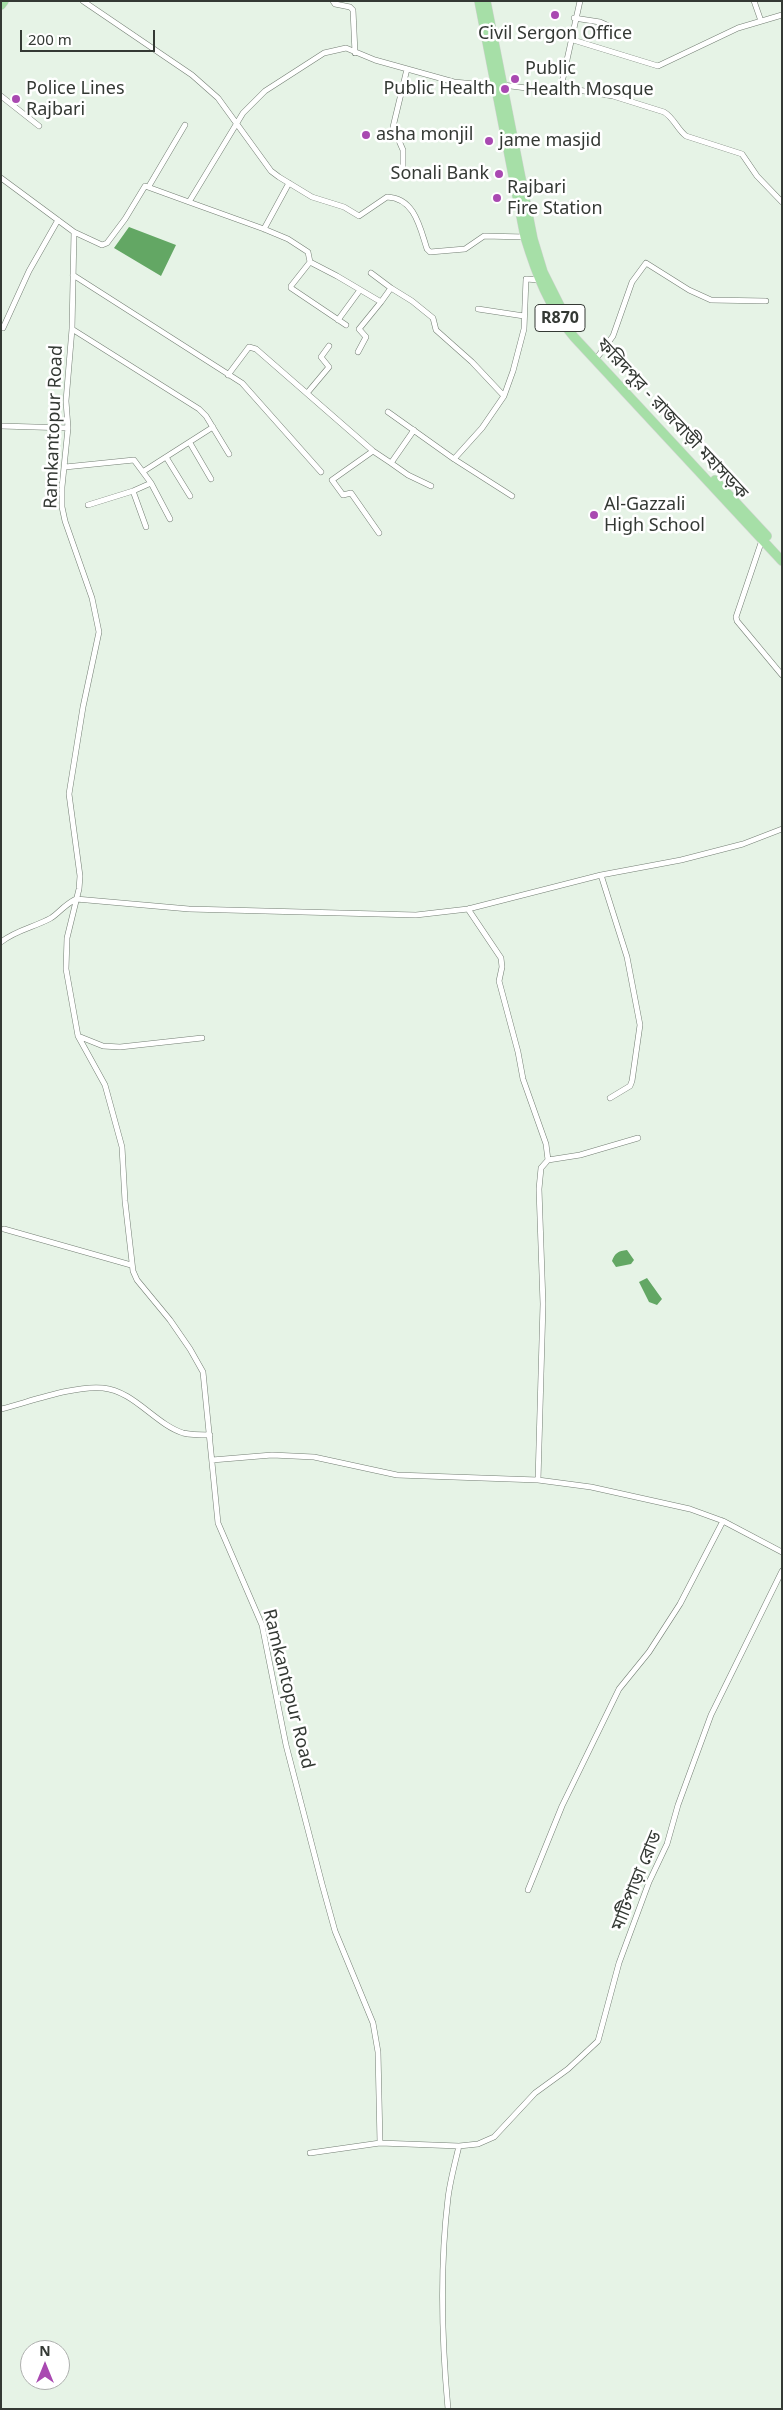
<!DOCTYPE html>
<meta charset="utf-8">
<style>
body{margin:0}
#map{position:relative;width:783px;height:2410px;overflow:hidden;background:#e6f3e6;font-family:"Noto Sans",sans-serif}
canvas{display:block}
.frame{position:absolute;inset:0;border:2px solid #343934;pointer-events:none}
.north{position:absolute;left:20px;top:2340px;width:50px;height:50px;box-sizing:border-box;background:#fff;border:1px solid #aeb0ae;border-radius:50%;rotate:0deg;font-size:14px;font-weight:700;line-height:20px;text-align:center;color:#343934}
.north::after{content:'';display:block;margin:auto;width:18px;height:22px;background:#a949b1;clip-path:polygon(50% 0,100% 100%,50% 72%,0 100%)}
.scale{position:absolute;left:20px;top:30px;width:135px;height:22px;box-sizing:border-box;border:2px solid #343934;border-top:0;padding-left:6px;font-size:15px;line-height:18px;white-space:nowrap;color:#343934;-webkit-text-stroke:4px #fff;paint-order:stroke}
</style>
<div id="map">
<canvas width="783" height="2410"></canvas>
<div class="frame"></div>
<div class="north">N</div>
<div class="scale">200 m</div>
</div>
<script>
const ctx = document.querySelector('canvas').getContext('2d');
ctx.lineJoin = 'round';
function fillPath(path, color) { ctx.fillStyle = color; ctx.fill(path, 'evenodd'); }
function strokePath(path, color, width, dash) { ctx.strokeStyle = color; ctx.lineWidth = width; ctx.lineCap = dash ? 'butt' : 'round'; ctx.setLineDash(dash || []); ctx.stroke(path); }
function write(font, color, halo, rows, align = 'center') {
  ctx.font = font + ' "Noto Sans","Noto Sans Bengali",sans-serif'; ctx.lineWidth = 5; ctx.setLineDash([]); ctx.textBaseline = 'middle'; ctx.strokeStyle = halo; ctx.fillStyle = color; for (const [text, x, y, turn = 0] of rows) {
    ctx.save(); ctx.translate(x, y); ctx.rotate((+turn || 0) * Math.PI / 180); ctx.textAlign = isNaN(turn) ? turn : align; if (halo) ctx.strokeText(text, 0, 0); ctx.fillText(text, 0, 0); ctx.restore();
  }
}
fillPath(new Path2D(`
 M129,227L176,245L161,276L114,248Z
 M627,1250L634,1260L631,1264L616,1267L612,1261C615,1253 618,1251 627,1250Z
 M647,1278L662,1299L657,1305L649,1302L639,1282Z`), '#63a764');
const street = new Path2D(`
 M83,1L192,75L218,98L271,171L279,177L312,197L344,207L359,216L387,197C415,198 420,228 427,249L430,252L465,249L484,236L525,237
 M333,1L335,4L350,7L353,10L355,53
 M754,1L761,21
 M574,18L600,22L609,26
 M570,39L658,66L738,28L782,15
 M503,85L542,90L561,87L580,1
 M561,87L613,96L664,112C674,118 677,129 686,136L742,154L757,176L782,202
 M1,96L39,126
 M403,168V150L393,127L407,69
 M1,178L74,232L102,245L107,243L125,219L145,186L189,202L243,113L265,91L324,53L346,48L375,60L454,82L496,86
 M149,186L185,125
 M189,202L264,229L288,239L308,252L310,262L337,276L381,302L391,288L412,301L433,318L436,330L472,362L504,396L513,371L524,329L526,279L539,280
 M264,229L289,183
 M74,232L72,329L66,401L68,428L62,487V507L65,521L92,598L99,632L83,707L69,794L80,876L79,889L67,938L66,969L78,1036L105,1085L122,1147L125,1201L133,1271L137,1280L170,1320L190,1349L203,1372L218,1523L262,1625L286,1745L322,1884L335,1931L373,2023L378,2052L380,2143
 M310,262L291,286V288L346,325
 M371,273L391,288
 M73,275L242,383L321,472
 M478,309L524,316
 M338,320L360,290
 M3,328L29,271L58,220
 M72,329L199,409L206,416L229,454
 M358,352L366,337L359,329L381,302
 M599,355L613,336L632,282L646,263L689,290L711,300L766,301
 M228,375L249,347L256,349L373,451L391,463
 M308,392L329,367L321,357L329,346
 M388,412L454,459L512,496
 M1,426L68,428
 M414,430L391,463L408,475L431,486
 M190,443L211,479
 M373,451L332,480L343,495L351,493L379,533
 M166,457L190,496
 M454,459L482,428L504,396
 M65,467L134,460L151,483L170,519
 M144,471L213,427
 M133,491L146,527
 M88,505L133,491L151,483
 M762,540L736,617L737,621L782,675
 M601,875L627,957L640,1025L632,1081L630,1086L610,1098
 M468,909L501,958L502,967L499,981L518,1052L523,1079L546,1144L548,1160
 M1,942C16,930 35,927 51,918C59,913 64,905 76,899L189,909L416,915L468,909L601,875L681,860L743,844L782,829
 M78,1036L103,1046L120,1047L202,1038
 M4,1229L131,1265
 M1,1409C29,1402 75,1385 103,1388C134,1391 155,1424 183,1433C191,1435 201,1435 210,1435
 M212,1460L272,1455L314,1457L397,1475L538,1480L591,1487L690,1509L723,1521L782,1552
 M538,1480L543,1304L539,1189L541,1168L548,1160L580,1155L638,1138
 M528,1890L562,1806L619,1689L649,1652L680,1604L723,1521
 M310,2153L380,2143L459,2146L478,2144L494,2137L535,2093L568,2069L598,2041L619,1963L649,1882L667,1844L678,1805L711,1715L782,1571
 M448,2409C442,2343 440,2264 448,2198C450,2181 455,2163 459,2146`);
const primary = new Path2D(`
 M479,1L525,237C536,273 549,308 574,337L782,561
 M486,1L533,239L543,272L562,310
 M1,5L4,1
 M715,480L767,536`);
strokePath(street, '#737e73', 6);
strokePath(primary, '#d2d3d2', 10);
strokePath(street, '#fff', 5);
strokePath(primary, '#a6dfa7', 9);
for (const [x, y, r, color] of [
 [555,15,5,"#a949b1"],
 [515,79,5,"#a949b1"],
 [505,89,5,"#a949b1"],
 [16,99,5,"#a949b1"],
 [366,135,5,"#a949b1"],
 [489,141,5,"#a949b1"],
 [499,174,5,"#a949b1"],
 [497,198,5,"#a949b1"],
 [594,515,5,"#a949b1"]
]) { const dot = new Path2D(); dot.arc(x, y, r, 0, 2 * Math.PI); ctx.fillStyle = color; ctx.fill(dot); strokePath(dot, '#fff', 2); }
for (const [x, y, w] of [
 [560,318,50]
]) { const box = new Path2D(); box.roundRect(x - w / 2, y - 13.5, w, 27, 4); ctx.fillStyle = '#fff'; ctx.fill(box); strokePath(box, '#343934', 1); }
write('bold 16px', '#343934', null, [
 ["R870",560,318]
]);
write('18px', '#343934', '#fff', [
 ["Civil Sergon Office",555,34,"center"],
 ["Public",525,69],
 ["Health Mosque",525,90],
 ["Police Lines",26,89],
 ["Rajbari",26,110],
 ["Public Health",495,89,"right"],
 ["asha monjil",376,135],
 ["jame masjid",499,141],
 ["Sonali Bank",489,174,"right"],
 ["Rajbari",507,188],
 ["Fire Station",507,209],
 ["Al-Gazzali",604,505],
 ["High School",604,526]
], 'left');
write('18px', '#343934', '#fff', [
 ["ফরিদপুর - রাজবাড়ী মহাসড়ক",672,419,47],
 ["Ramkantopur Road",54,427,-88],
 ["Ramkantopur Road",288,1689,76],
 ["মাটিপাড়া রোড",637,1881,-68]
]);
</script>
